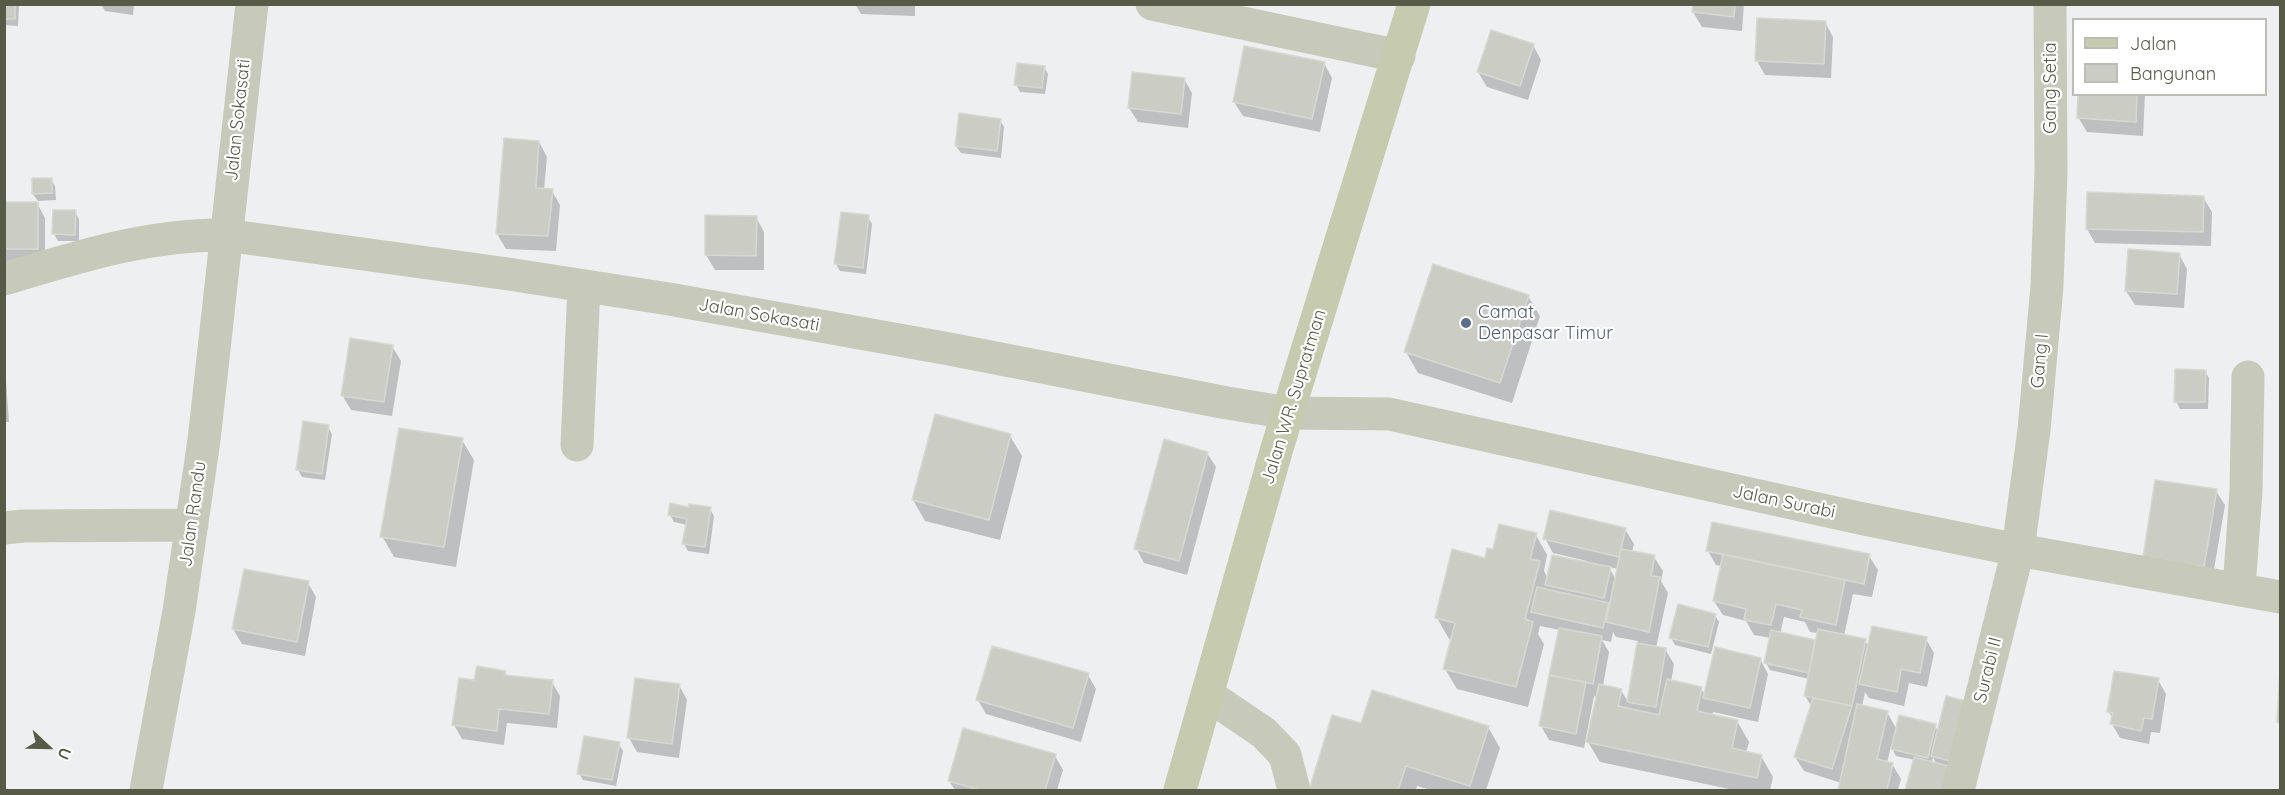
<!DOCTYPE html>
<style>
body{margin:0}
#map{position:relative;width:2285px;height:795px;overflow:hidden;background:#eeeff0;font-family:Quicksand,sans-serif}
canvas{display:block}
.frame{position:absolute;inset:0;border:6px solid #575a47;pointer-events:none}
.legend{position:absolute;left:2072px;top:18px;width:195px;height:78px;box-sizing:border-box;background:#fff;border:2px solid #bcbdb5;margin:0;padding:8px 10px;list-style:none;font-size:18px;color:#575a47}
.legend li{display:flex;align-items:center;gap:12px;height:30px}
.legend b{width:30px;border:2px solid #bcbdb5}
.north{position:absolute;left:18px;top:717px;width:60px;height:60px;-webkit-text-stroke:4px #fff;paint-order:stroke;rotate:112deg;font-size:16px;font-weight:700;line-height:24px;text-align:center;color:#575a47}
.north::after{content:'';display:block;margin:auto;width:21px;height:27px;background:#575a47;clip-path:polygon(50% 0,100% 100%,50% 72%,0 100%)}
</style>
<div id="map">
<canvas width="2285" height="795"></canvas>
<div class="frame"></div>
<ul class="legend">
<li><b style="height:8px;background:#c6cbaf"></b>Jalan</li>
<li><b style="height:16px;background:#cbcdc5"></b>Bangunan</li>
</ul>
<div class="north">U</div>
</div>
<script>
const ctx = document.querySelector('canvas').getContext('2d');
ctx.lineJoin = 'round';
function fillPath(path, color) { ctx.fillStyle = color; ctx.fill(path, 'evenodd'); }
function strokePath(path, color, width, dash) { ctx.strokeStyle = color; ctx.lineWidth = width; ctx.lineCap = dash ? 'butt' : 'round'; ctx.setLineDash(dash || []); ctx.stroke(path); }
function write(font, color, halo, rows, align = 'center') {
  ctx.font = font + ' Quicksand,sans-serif'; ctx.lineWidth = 4.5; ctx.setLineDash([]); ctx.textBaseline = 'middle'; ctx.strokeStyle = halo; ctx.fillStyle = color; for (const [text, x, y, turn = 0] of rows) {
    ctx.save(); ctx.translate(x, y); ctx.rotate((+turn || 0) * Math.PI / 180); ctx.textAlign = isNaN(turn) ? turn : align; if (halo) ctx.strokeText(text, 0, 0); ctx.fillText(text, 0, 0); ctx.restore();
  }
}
fillPath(new Path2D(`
 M4,4H19L18,26L4,25Z
 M101,4H134L133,15L105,11Z
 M855,4H915V16L861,14Z
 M1694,4H1744L1742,31L1702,27L1693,12Z
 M1825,22L1833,37L1831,78L1765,75L1757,61Z
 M1533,45L1541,60L1528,100L1487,87L1478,72Z
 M1324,63L1332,78L1320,132L1243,116L1234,102Z
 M1044,67L1048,74L1045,94L1020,92L1016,84Z
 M1184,79L1192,93L1188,128L1138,122L1129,108Z
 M2079,94H2145L2143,136L2087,132L2078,117Z
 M1000,120L1004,127L1001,158L961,153L956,146Z
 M505,140L539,142L547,157L544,190L552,191L560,205L556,251L506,249L497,234Z
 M51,179L55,186L56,200L38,201L33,194Z
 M2203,197L2212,212L2211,246L2095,243L2087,229Z
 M37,203L45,218V263L4,264V204Z
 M75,212L79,219V241H58L54,234Z
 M756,217L764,232V270H715L706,255Z
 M868,217L872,224L866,274L840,271L836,264Z
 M2179,254L2187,269L2184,308L2135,305L2126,291Z
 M1528,296L1540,316L1512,403L1418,373L1406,352Z
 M392,346L401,361L392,416L351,410L342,395Z
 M4,354L9,422H4Z
 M2205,371L2209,378L2208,409H2180L2176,401Z
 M328,427L332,434L325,480L302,477L298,470Z
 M1010,436L1022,456L1000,540L925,521L913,500Z
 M462,440L474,460L456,567L394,557L382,536Z
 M1207,453L1216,467L1187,575L1144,563L1136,548Z
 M2216,491L2225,505L2212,581L2152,571Z
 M690,509H710L714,516L709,554L688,551L684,544L687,525L674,522L670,515Z
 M1625,529L1634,544L1632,552L1654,557L1663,571L1661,581L1668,593L1656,648L1665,649L1674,664L1671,682L1701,688L1705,695L1760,659L1768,674L1758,722L1713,712L1712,716L1737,721L1749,742L1746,753L1761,756L1773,777L1770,790H1734L1600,762L1588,742L1597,697L1594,696L1584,748L1549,740L1541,726L1560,630L1540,626L1538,634L1544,644L1528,707L1457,689L1445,669L1452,639H1449L1437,618L1494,551L1536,535L1547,555L1544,571L1548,579L1586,564L1587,561L1553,553L1545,538ZM1609,567L1618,569L1616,580ZM1613,632L1616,637L1638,641L1628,702L1621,690L1603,686L1609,652L1602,640L1611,642Z
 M1708,551L1869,556L1878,570L1872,597L1853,594L1844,636L1865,641L1869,647L1926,639L1934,653L1927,687L1909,683L1904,706L1869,698L1865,692L1862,707L1887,712L1897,730L1935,725L1962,790H1907L1915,760L1896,756L1891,746L1887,763L1892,764L1901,779L1898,790H1839L1841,783L1804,771L1795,757L1812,707L1805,696L1809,679L1770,670L1766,663L1771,638L1754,635L1746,621L1723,615L1714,601L1722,566L1716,565ZM1784,617L1805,622L1810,632L1818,633L1816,644L1814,641L1780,634ZM1933,757L1937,765L1932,763Z
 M308,583L316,597L305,656L242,644L233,629Z
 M1715,615L1719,622L1711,654L1675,645L1671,638Z
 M505,672L508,677L552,682L560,696L557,728L507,723L504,745L462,739L454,725L475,681Z
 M1088,675L1096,689L1081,742L986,714L978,700Z
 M2158,680L2166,694L2160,733L2151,732L2149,744L2120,738L2112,724L2113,719L2109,712Z
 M679,685L687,700L679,758L637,752L629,738Z
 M2280,689V726L2278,722Z
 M1333,717L1362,725L1488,727L1500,748L1486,790H1431L1417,786L1416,790H1310Z
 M619,744L623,751L616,786L583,780L579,773Z
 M1055,756L1063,770L1057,790H955L949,781Z`), '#0003');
const building = new Path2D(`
 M4,4H15V19H4Z
 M1693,4H1735L1734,17L1692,12Z
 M1757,18L1826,21L1824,64L1755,61Z
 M1491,30L1534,44L1520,86L1477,72Z
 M1244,46L1325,62L1312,119L1233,102Z
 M1017,63L1045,66L1042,88L1014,85Z
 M1132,72L1185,78L1181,114L1128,108Z
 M2078,94H2137L2136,122L2077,118Z
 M959,113L1001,119L997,151L955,146Z
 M504,138L539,141L536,188L553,189L548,236L496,234Z
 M32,178H52V193L32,194Z
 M2087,192L2204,196L2203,232L2086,229Z
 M4,202H38V249H4Z
 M53,210H76L75,235L52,234Z
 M841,212L869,215L863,268L834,264Z
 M705,215L757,216L756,256L705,255Z
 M2128,249L2180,253L2177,294L2125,291Z
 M1433,264L1529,295L1500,383L1404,352Z
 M350,338L393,345L384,402L341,396Z
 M2175,369L2206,370L2205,402H2174Z
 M935,414L1011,434L989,520L912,500Z
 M303,421L329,425L322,474L296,470Z
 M399,428L463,438L444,547L380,537Z
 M1164,439L1208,452L1179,561L1134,549Z
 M2155,480L2217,489L2204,567L2143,557Z
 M670,503L689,507V504L711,507L705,547L682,544L687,519L668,515Z
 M1550,510L1626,528L1619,557L1543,539Z
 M1712,522L1870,554L1864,584L1706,551Z
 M1499,524L1537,533L1530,559L1540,561L1525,619L1533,622L1516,687L1443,669L1455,623L1435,618L1452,549L1485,558L1487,548L1493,549Z
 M1621,549L1655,555L1651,576L1660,577L1649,632L1606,622Z
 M1723,554L1845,580L1836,625L1800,617L1802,610L1776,604L1771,625L1744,620L1746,609L1713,601Z
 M1552,555L1611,567L1604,598L1545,585Z
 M244,569L309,581L297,642L232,629Z
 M1537,587L1609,603L1603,628L1531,612Z
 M1678,604L1716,614L1708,647L1669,638Z
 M1872,626L1927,637L1920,673L1901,669L1897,692L1859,684Z
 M1559,628L1602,636L1593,684L1549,675Z
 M1818,629L1866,639L1852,706L1804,696Z
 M1771,630L1815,640L1809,673L1764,663Z
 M1637,643L1666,648L1656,707L1627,702Z
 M992,646L1089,673L1073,728L976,700Z
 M1715,647L1761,658L1750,708L1703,698Z
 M477,666L506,671L504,675L553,680L549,714L499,709L497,731L452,725L459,678L474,680Z
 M2280,669V723L2277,722Z
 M2114,671L2159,678L2152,719L2144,718L2141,731L2110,724L2113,713L2107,712Z
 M1549,675L1586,682L1576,734L1539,726Z
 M635,678L680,684L672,744L627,738Z
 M1667,679L1702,687L1697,711L1738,720L1732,748L1762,755L1757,778L1586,742L1599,684L1622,689L1618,706L1659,715Z
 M1372,690L1489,726L1470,786L1406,766L1398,790H1309L1332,715L1361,723Z
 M1946,696L1974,703L1958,763L1931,756Z
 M1813,698L1852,706L1832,769L1794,757Z
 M1857,704L1888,711L1877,759L1893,763L1887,790H1838Z
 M1899,715L1936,724L1928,758L1891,749Z
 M963,728L1056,754L1045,790H980L948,781Z
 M584,736L620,742L612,780L577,774Z
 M1914,757L1956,768L1950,790H1905Z`);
fillPath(building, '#cbcdc5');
strokePath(building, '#d6d9d2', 1.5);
strokePath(new Path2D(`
 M1152,4L1399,56
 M4,279C78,257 149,234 225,235L508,274L669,299L944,348L1227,403L1289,413L1389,414L1859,518L2018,550L2280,597
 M577,445L584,286
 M4,528L23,526L192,525
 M2239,589L2246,491L2248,377
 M1208,695L1264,733L1285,755L1294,790
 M146,790L179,611L204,440L252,4
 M1958,790L2018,550L2034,430L2047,286L2051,171L2050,4`), '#c7caba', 33);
strokePath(new Path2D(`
 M1180,790L1277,448L1414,4`), '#c6cbaf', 33);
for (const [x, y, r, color] of [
 [1466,323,6,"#5c6f8a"]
]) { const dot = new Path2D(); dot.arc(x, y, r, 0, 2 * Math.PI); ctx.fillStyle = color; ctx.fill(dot); strokePath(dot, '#fff', 2); }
write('18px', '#575a47', '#fff', [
 ["Gang Setia",2051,88,-90],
 ["Jalan Sokasati",238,120,-84],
 ["Jalan Sokasati",759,315,10],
 ["Gang I",2040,361,-85],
 ["Jalan WR. Supratman",1294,397,-73],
 ["Jalan Surabi",1784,502,12],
 ["Jalan Randu",193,514,-82],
 ["Surabi II",1988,670,-76]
]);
write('18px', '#4e5e75', '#fff', [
 ["Camat",1478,313],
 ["Denpasar Timur",1478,334]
], 'left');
</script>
